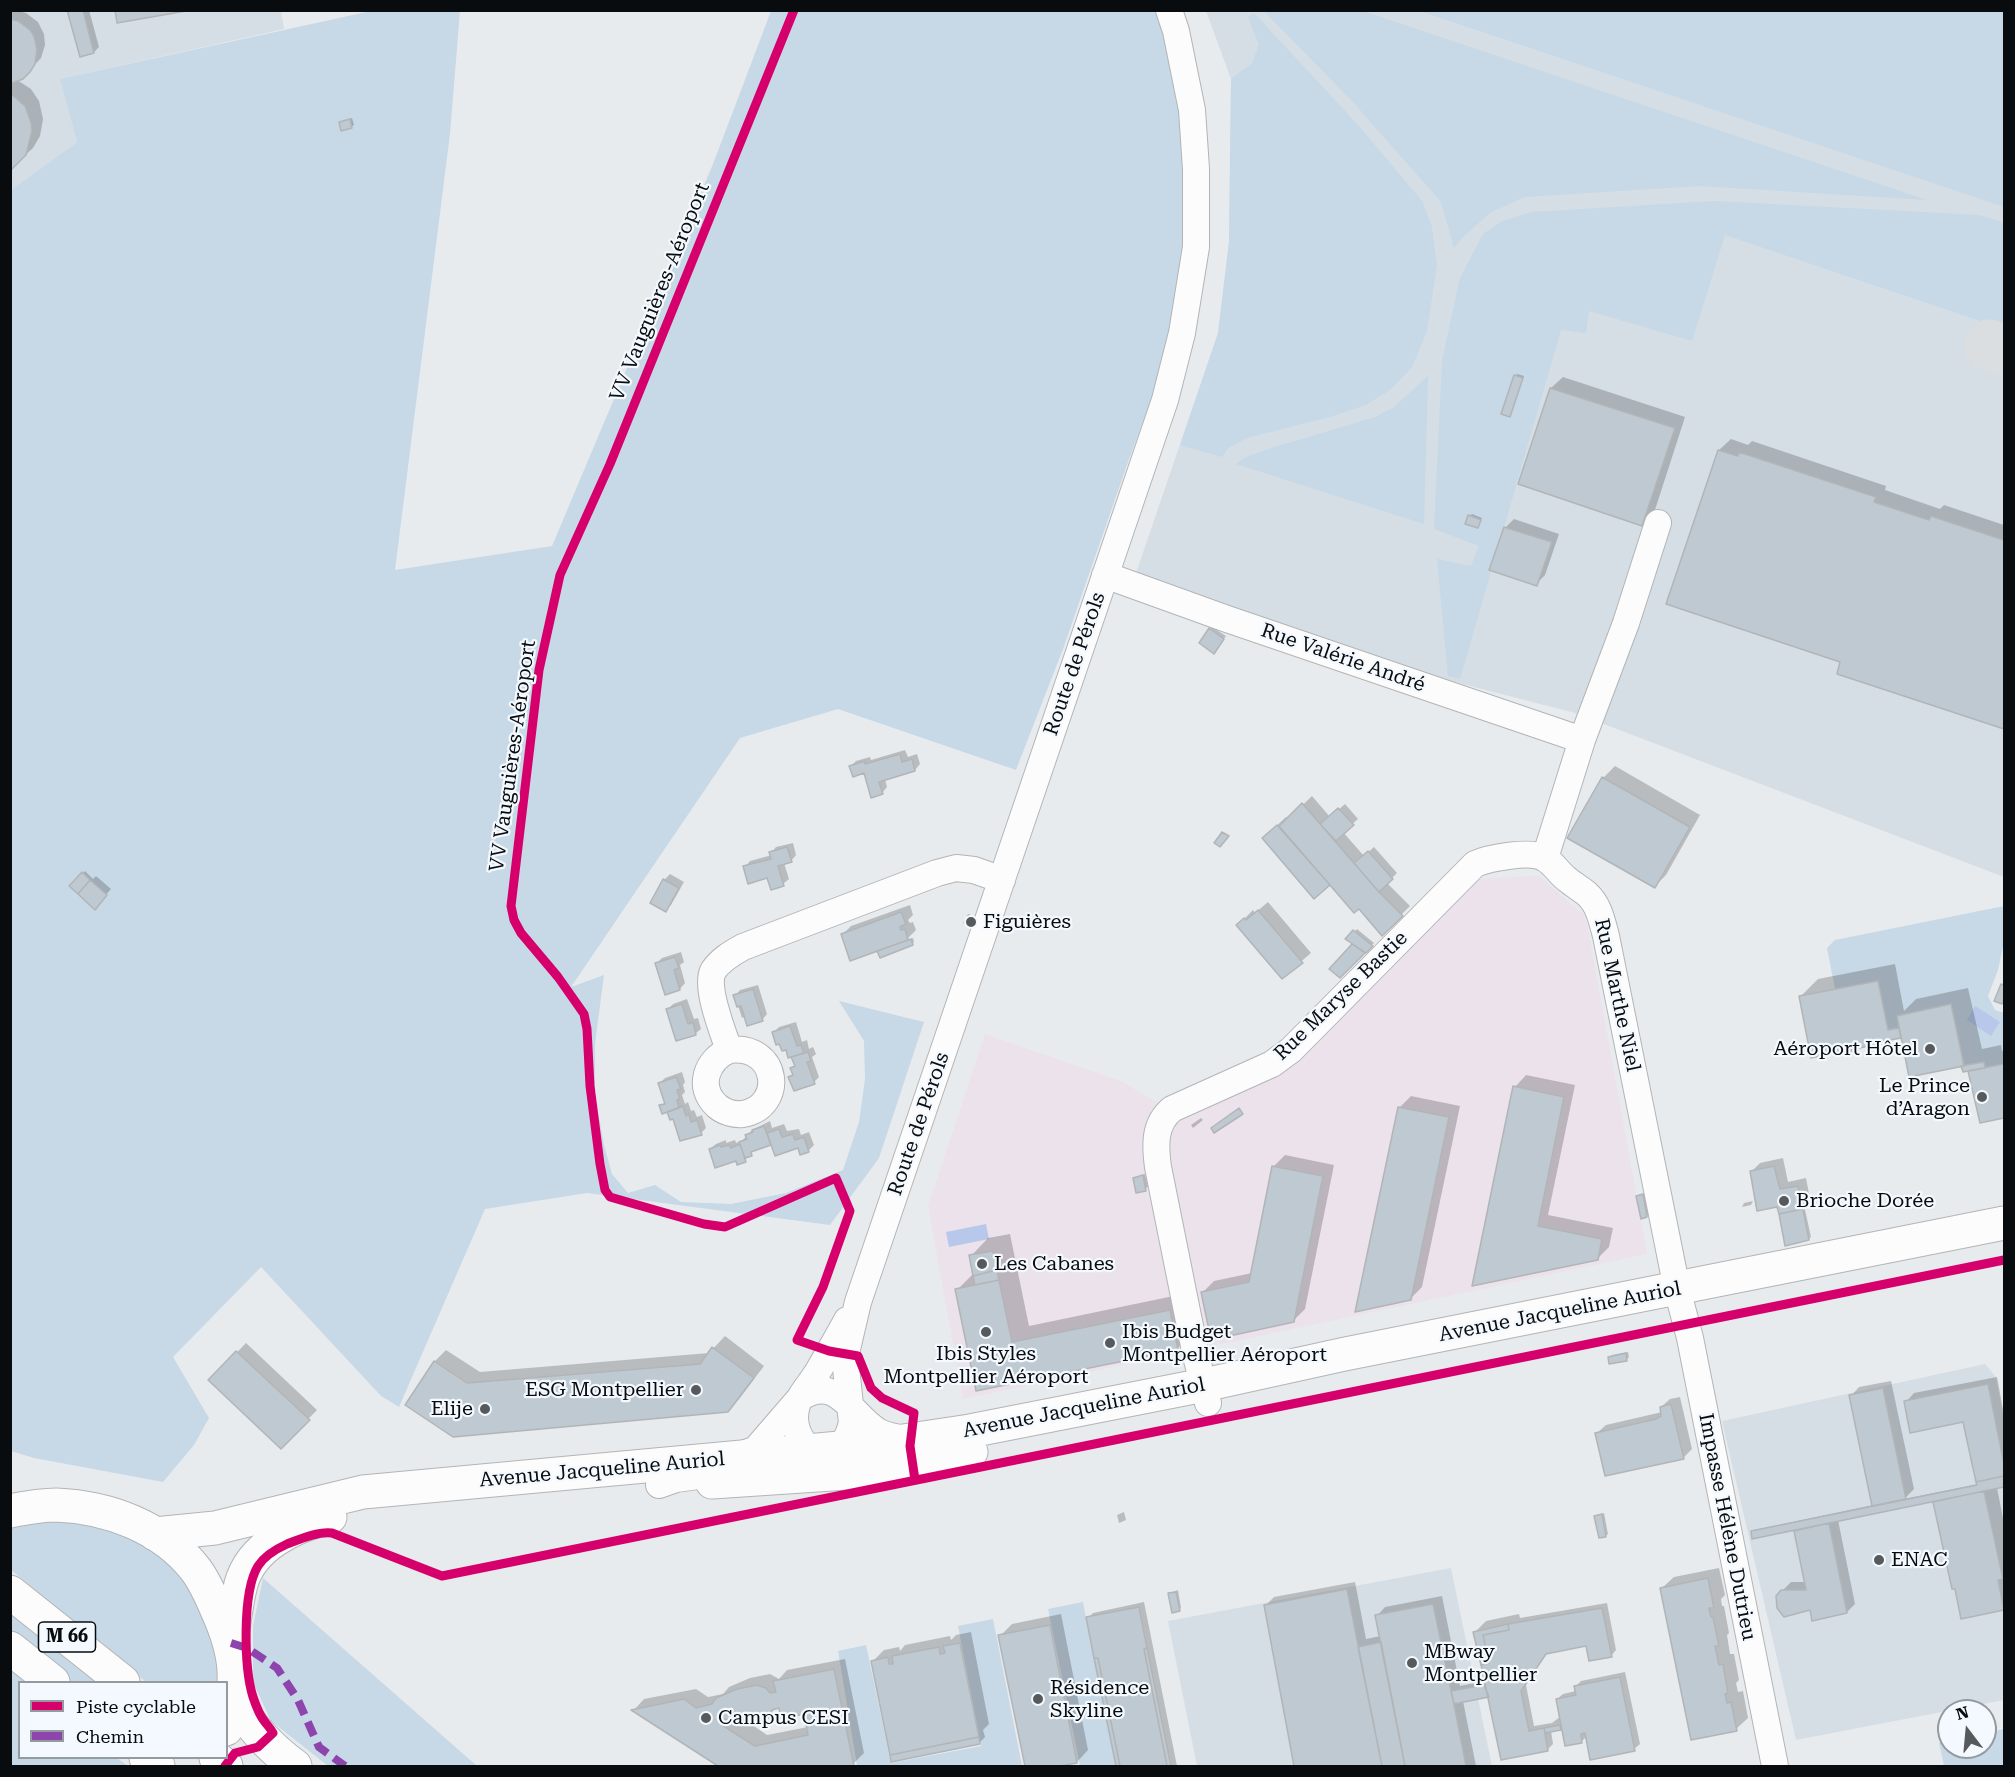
<!DOCTYPE html>
<meta charset="utf-8">
<style>
body{margin:0}
#map{position:relative;width:2015px;height:1777px;overflow:hidden;background:#e8ebee;font-family:"Roboto Serif",serif}
canvas{display:block}
.frame{position:absolute;inset:0;border:12px solid #090c0e;pointer-events:none}
.legend{position:absolute;left:18px;top:1681px;width:210px;height:78px;box-sizing:border-box;background:#f3f9fe;border:2px solid #959a9e;margin:0;padding:8px 10px;list-style:none;font-size:18px;color:#090c0e}
.legend li{display:flex;align-items:center;gap:12px;height:30px}
.legend b{width:30px;border:2px solid #959a9e}
.north{position:absolute;left:1937px;top:1699px;width:60px;height:60px;box-sizing:border-box;background:#f3f9fe;border:2px solid #959a9e;border-radius:50%;rotate:344deg;font-size:16px;font-weight:700;line-height:24px;text-align:center;color:#090c0e}
.north::after{content:'';display:block;margin:auto;width:21px;height:27px;background:#575a5c;clip-path:polygon(50% 0,100% 100%,50% 72%,0 100%)}
</style>
<div id="map">
<canvas width="2015" height="1777"></canvas>
<div class="frame"></div>
<ul class="legend">
<li><b style="height:8px;background:#d6006c"></b>Piste cyclable</li>
<li><b style="height:8px;background:#8e44ad"></b>Chemin</li>
</ul>
<div class="north">N</div>
</div>
<script>
const ctx = document.querySelector('canvas').getContext('2d');
ctx.lineJoin = 'round';
function fillPath(path, color) { ctx.fillStyle = color; ctx.fill(path, 'evenodd'); }
function strokePath(path, color, width, dash) { ctx.strokeStyle = color; ctx.lineWidth = width; ctx.lineCap = dash ? 'butt' : 'round'; ctx.setLineDash(dash || []); ctx.stroke(path); }
function write(font, color, halo, rows, align = 'center') {
  ctx.font = font + ' "Roboto Serif",serif'; ctx.lineWidth = 4.5; ctx.setLineDash([]); ctx.textBaseline = 'middle'; ctx.strokeStyle = halo; ctx.fillStyle = color; for (const [text, x, y, turn = 0] of rows) {
    ctx.save(); ctx.translate(x, y); ctx.rotate((+turn || 0) * Math.PI / 180); ctx.textAlign = isNaN(turn) ? turn : align; if (halo) ctx.strokeText(text, 0, 0); ctx.fillText(text, 0, 0); ctx.restore();
  }
}
fillPath(new Path2D(`
 M1539,876L1586,917L1647,1254L963,1399L928,1206L985,1034L1121,1081L1180,1116L1277,1076L1477,879Z`), '#ece2eb');
fillPath(new Path2D(`
 M11,11H281L284,29L61,79L77,142L11,191Z
 M1206,11H2004V877L1575,713L1451,681L1135,576L1218,333L1229,242L1231,79Z
 M1985,1364L1996,1377L2004,1420V1700L1796,1740L1722,1421Z
 M1451,1568L1492,1766H1197L1168,1621Z`), '#d5dee5');
fillPath(new Path2D(`
 M371,11H460L450,134L395,570L552,546L713,164L771,11H1160L1186,139L1183,275L1152,398L1128,462L1063,649L1016,770L838,709L740,738L571,987L604,975L595,1044V1094L604,1145L612,1174L628,1193L655,1185L681,1202L731,1204L786,1193L843,1170L859,1122L865,1079L864,1041L839,1001L924,1022L879,1158L830,1225L587,1193L485,1209L399,1407L381,1396L261,1267L173,1357L209,1418L194,1445L163,1482L34,1458L11,1451L10,191L77,142L60,79Z
 M1264,11H1363L1927,200L1700,186L1524,197L1490,213L1463,237L1454,248L1441,202L1354,103Z
 M1420,11H2004V207Z
 M1254,13L1358,125L1422,201L1432,227L1437,265L1427,331L1412,367L1390,390L1366,405L1330,417L1247,438L1228,448L1222,457L1180,445L1218,333L1229,242L1231,79L1252,63L1259,45L1248,17Z
 M1715,201L1980,215L2004,223V329L1725,235L1692,341L1589,311L1586,333L1561,330L1460,679L1448,676L1437,559L1471,566L1479,546L1434,529L1442,361L1460,278L1483,234L1502,221L1532,212Z
 M1428,376L1424,524L1236,464L1244,458L1268,449L1375,417L1394,407Z
 M2004,906V942L1998,970L1988,996L1995,1010L2004,1013V1064L1985,1068L1984,1062L1964,1066L1951,1005L1897,1016L1899,1028L1888,1030L1878,981L1835,989L1827,948L1835,940Z
 M104,1520L174,1561L214,1624L220,1682H146L11,1570V1522Z
 M263,1578L477,1766H328L271,1721L253,1682V1626Z
 M1083,1602L1086,1618L1116,1766H1080L1048,1609Z
 M10,1607L102,1682H69L11,1634Z
 M993,1619L1022,1766H857L838,1651L866,1645L891,1763L981,1746L958,1626Z
 M10,1669L27,1682H20V1758H117L128,1766H11Z
 M2004,1729V1766H1944L1939,1743L1949,1741V1747H1985V1733Z`), '#c7d8e6');
fillPath(new Path2D(`
 M1975,1006L2000,1022L1991,1036L1967,1020Z
 M986,1224L989,1239L949,1247L946,1232Z`), '#b8c8ea');
fillPath(new Path2D(`
 M14,10L26,13L38,22L44,34L45,45L41,58L22,78L17,80L31,89L39,101L43,119L40,136L33,148L10,169V11Z
 M69,10H89L99,47L94,52Z
 M352,118L354,125L351,127L340,122Z
 M1517,374L1524,376L1509,415L1515,376Z
 M1563,377L1685,417L1654,513L1642,525L1551,388Z
 M1731,439L1748,445L1752,441L1886,486L1885,490L1940,509L1944,505L2004,525V728L1839,673L1842,661L1719,450Z
 M1472,514L1482,518L1478,526L1469,516Z
 M1514,519L1559,534L1545,575L1536,584L1505,528Z
 M1212,627L1226,636L1216,650L1210,629Z
 M905,750L908,757L917,754L920,764L915,770L885,779L887,787L882,793L865,771L851,766L856,761L870,757L871,760Z
 M1615,766L1700,815L1666,875L1655,886L1569,837L1603,778Z
 M1312,796L1330,817L1345,804L1358,819L1343,832L1364,856L1374,847L1397,873L1387,883L1410,906L1382,934L1359,907L1331,883L1314,897L1272,830L1286,817L1288,819Z
 M793,843L796,855L791,861L784,863L789,879L783,884L745,867L750,861L772,855L771,853L776,847Z
 M85,871L93,879L96,876L111,889L100,902L71,886Z
 M670,874L684,882L671,905L666,910L664,880Z
 M1268,902L1311,953L1283,977L1238,925L1253,910L1255,913Z
 M910,905L913,915L908,920L910,923L913,922L916,930L906,940L913,938L914,942L912,944L883,948L842,935L851,926Z
 M968,914H970L968,922L966,924L963,923Z
 M1357,929L1374,943L1340,976L1332,968L1354,944L1347,939Z
 M681,952L684,962L680,965L685,983L680,989L656,964L662,958Z
 M1895,964L1904,1011L1916,999L1968,988L1982,1049L2001,1045L2002,1051L2004,1050V1117L1981,1122L1969,1069L1964,1071L1962,1064L1902,1036L1857,1047L1850,1054L1800,997L1818,979Z
 M758,985L767,1014L762,1020L746,1016L742,1018L735,996L740,990Z
 M687,999L694,1019L698,1018L701,1029L695,1034L668,1009L673,1004Z
 M796,1022L802,1042L807,1040L809,1049L813,1047L816,1054L812,1057L819,1077L814,1082L790,1077L794,1073L792,1068L796,1064L787,1048L774,1032L779,1027Z
 M682,1072L685,1082L683,1085L685,1092L682,1095L685,1104L688,1102L691,1111L694,1110L697,1117L702,1115L706,1128L701,1133L674,1118L661,1106L666,1101L660,1083L665,1078Z
 M1526,1075L1575,1085L1548,1215L1613,1228L1609,1247L1597,1259L1474,1284L1515,1087Z
 M1411,1096L1460,1106L1422,1287L1410,1299L1399,1108Z
 M1201,1118L1203,1120L1193,1128L1191,1125Z
 M770,1121L772,1128L784,1124L787,1131L799,1129L801,1135L809,1132L814,1145L808,1151L799,1146L772,1143L756,1148L745,1160L710,1149L716,1144L726,1140V1143L735,1140L736,1143L742,1141L752,1130Z
 M1285,1155L1334,1165L1305,1309L1293,1321L1202,1293L1214,1281L1252,1273L1273,1167Z
 M1783,1158L1788,1182L1806,1178L1810,1199L1804,1205L1811,1237L1809,1239L1751,1172L1760,1163Z
 M1145,1174L1148,1187L1138,1191L1134,1178Z
 M1645,1193L1649,1214L1647,1216L1638,1196Z
 M1753,1201L1751,1205L1742,1207L1744,1203Z
 M1010,1234L1029,1326L1188,1293L1195,1331L1178,1348L977,1389L957,1290L974,1273L971,1256L988,1238Z
 M725,1336L764,1366L739,1399L727,1411L407,1404L435,1361L446,1350L480,1372L709,1353Z
 M246,1343L317,1410L281,1447L210,1380Z
 M1628,1352L1629,1357L1627,1359L1609,1357L1612,1355Z
 M1997,1377L2004,1415V1486L1997,1488L2004,1523V1608L1962,1617L1935,1503L1938,1499L1838,1520L1855,1604L1847,1612L1811,1608L1777,1596L1791,1582H1806L1795,1531L1799,1528L1752,1532L1755,1530L1873,1505L1851,1396L1859,1387L1891,1381L1914,1489L1904,1499L1978,1484L1965,1420L1906,1402L1914,1393Z
 M1680,1397L1692,1449L1683,1458L1597,1433L1606,1425L1662,1412L1661,1407L1670,1399Z
 M1124,1512L1126,1520L1119,1523L1117,1515Z
 M1604,1513L1608,1534L1606,1536L1596,1516Z
 M1719,1568L1725,1595L1721,1599L1722,1606H1724L1729,1633L1727,1635L1730,1654H1734L1739,1680L1736,1683L1738,1692L1743,1691L1748,1718L1736,1729L1662,1588L1674,1577Z
 M1355,1582L1366,1639L1381,1636L1377,1616L1385,1607L1442,1596L1460,1686L1485,1681L1474,1633L1486,1621L1519,1614L1520,1618L1607,1603L1616,1650L1611,1656L1587,1644L1547,1653L1526,1685L1534,1726L1552,1723L1561,1716L1557,1699L1563,1694L1576,1691L1575,1687L1581,1681L1625,1672L1640,1744L1634,1749L1587,1736L1582,1741L1563,1726L1551,1731L1553,1744L1548,1749L1502,1758L1490,1696L1463,1701L1476,1766H1295L1265,1606L1274,1597Z
 M1178,1590L1181,1608L1179,1610L1170,1593Z
 M1144,1602L1177,1766H1117L1088,1618L1093,1613Z
 M1061,1614L1088,1750L1077,1762L1053,1766H1026L1000,1636L1012,1624Z
 M971,1632L989,1724L983,1730L985,1737L979,1743L873,1661L884,1650L899,1647L900,1651L905,1645L950,1636L951,1640L956,1635Z
 M845,1659L864,1753L853,1764L841,1766H721L634,1710L644,1699L696,1689L708,1697L723,1694L729,1687L750,1678L770,1674L779,1679L787,1670ZM780,1706L805,1712L808,1727L767,1735L748,1722H761L776,1707Z`), '#0003');
strokePath(new Path2D(`
 M1989,345L2004,350`), '#dbdee0', 51);
const building = new Path2D(`
 M67,10H83L94,53L80,57Z
 M115,10H192L117,23Z
 M10,19L18,21L30,30L34,36L37,49L35,64L30,72L23,79L10,84Z
 M10,93L25,106L31,122L32,131L26,155L10,171Z
 M350,119L352,128L341,131L339,122Z
 M1514,375L1523,378L1510,417L1501,414Z
 M1550,388L1675,428L1642,526L1518,484Z
 M1718,450L1738,456L1739,452L1876,497L1874,502L1929,520L1931,516L2004,540V729L1837,674L1840,662L1666,604Z
 M1468,515L1481,520L1478,528L1465,524Z
 M1504,527L1552,542L1537,586L1489,570Z
 M1209,628L1224,639L1214,654L1199,643Z
 M900,754L902,762L912,759L915,771L879,782L883,794L871,798L864,773L853,777L849,766L865,761V764Z
 M1602,777L1690,827L1655,888L1567,838Z
 M1302,803L1379,892L1403,916L1382,936L1359,909L1354,913L1279,826Z
 M1338,808L1354,825L1336,841L1320,824Z
 M1277,825L1330,885L1314,899L1262,838Z
 M1222,832L1229,836L1220,847L1214,843Z
 M787,847L792,862L778,866L784,886L771,890L767,878L748,884L743,866L771,859L769,852Z
 M1368,851L1393,879L1379,892L1354,863Z
 M82,872L90,880L78,894L69,886Z
 M663,879L679,888L666,912L650,903Z
 M90,880L107,895L95,910L78,894Z
 M1258,910L1303,963L1282,979L1236,925L1244,918L1246,920Z
 M901,912L906,924L900,927L901,930L905,929L908,940L850,961L841,934Z
 M1353,930L1373,946L1366,953L1345,939Z
 M911,939L913,945L880,958L877,951Z
 M1352,944L1365,953L1340,978L1329,969Z
 M675,957L679,968L674,970L680,990L665,995L655,963Z
 M1878,981L1888,1030L1899,1028L1901,1038L1890,1040V1042L1849,1050L1850,1055L1844,1056L1843,1051L1811,1058L1799,996Z
 M2001,984L2004,985V999L2002,1004L1994,1001Z
 M753,989L763,1021L747,1026L741,1006L737,1007L733,995Z
 M682,1004L688,1024L693,1022L696,1035L676,1041L666,1009Z
 M1951,1004L1964,1066L1909,1077L1897,1016Z
 M790,1026L797,1046L801,1045L804,1053L788,1058L786,1050L782,1051L779,1044L776,1045L772,1032Z
 M808,1052L811,1061L807,1062L815,1084L794,1091L788,1077L793,1075L790,1068L795,1066L791,1057Z
 M1984,1062L1985,1068L1963,1072L1961,1066Z
 M2004,1064V1118L1980,1123L1968,1071Z
 M676,1077L681,1089L677,1090L680,1099L677,1100L679,1108L662,1114L659,1105L665,1104L658,1083Z
 M1513,1086L1564,1097L1538,1226L1602,1239L1598,1260L1472,1286Z
 M683,1106L686,1116L689,1114L691,1122L697,1120L702,1135L680,1141L673,1119L670,1120L667,1112Z
 M1398,1107L1449,1117L1411,1300L1355,1312Z
 M1239,1108L1243,1114L1214,1133L1211,1128Z
 M764,1126L771,1145L751,1152L752,1156L745,1158L739,1142L747,1139L745,1135L753,1132L752,1130Z
 M779,1129L782,1137L793,1134L795,1140L804,1137L809,1152L800,1155L798,1148L775,1156L767,1133Z
 M740,1144L746,1162L737,1165L736,1161L715,1168L709,1149L720,1145L721,1147L729,1145L731,1148Z
 M1272,1166L1323,1176L1294,1322L1211,1340L1201,1292L1249,1282Z
 M1774,1166L1780,1189L1798,1186L1803,1209L1779,1214L1777,1207L1757,1211L1750,1171Z
 M1143,1175L1146,1191L1136,1193L1133,1178Z
 M1643,1194L1647,1217L1641,1219L1636,1196Z
 M1803,1209L1809,1240L1785,1246L1779,1214Z
 M993,1251L997,1270L973,1276L969,1255Z
 M997,1270L999,1280L975,1285L973,1276Z
 M999,1280L1012,1342L1170,1310L1178,1350L976,1391L955,1289Z
 M712,1347L754,1378L728,1412L453,1437L405,1405L434,1361L467,1383L700,1364Z
 M236,1351L310,1420L281,1449L208,1380Z
 M1626,1353L1627,1361L1609,1364L1608,1357Z
 M1988,1384L2004,1464V1476L1976,1482L1963,1422L1910,1433L1904,1401Z
 M1883,1388L1906,1499L1872,1506L1849,1395Z
 M1671,1404L1684,1459L1605,1476L1595,1433L1656,1419L1661,1416L1660,1407Z
 M2004,1476V1487L1752,1539L1751,1531L1977,1485L1976,1482Z
 M1984,1491L2003,1579L1998,1580L2004,1610L1961,1619L1955,1589H1952L1933,1502Z
 M1602,1514L1606,1537L1599,1538L1594,1516Z
 M1829,1523L1847,1613L1812,1621L1810,1610L1784,1617L1777,1608L1776,1596L1781,1590H1806L1794,1531Z
 M1708,1578L1714,1608H1709L1711,1617H1713L1719,1646H1715L1719,1665L1723,1664L1728,1693L1725,1694L1727,1703L1731,1702L1737,1731L1691,1740L1660,1588Z
 M1347,1589L1382,1766H1294L1264,1605Z
 M1176,1592L1180,1611L1172,1613L1168,1593Z
 M1433,1604L1454,1704L1466,1766H1405L1375,1615Z
 M1139,1607L1147,1648L1144,1649L1167,1766H1120L1098,1658H1094L1086,1617Z
 M1602,1608L1612,1657L1589,1661L1586,1646L1546,1654L1521,1691L1529,1731L1544,1728L1548,1751L1501,1760L1481,1665L1489,1663L1483,1635L1509,1630L1508,1624Z
 M1508,1624L1509,1630L1483,1635L1489,1663L1481,1665L1473,1632Z
 M1050,1625L1077,1763L1060,1766H1025L998,1635Z
 M1381,1642L1405,1766H1382L1358,1647Z
 M960,1643L979,1737L890,1755L871,1661L888,1657L889,1664H893L892,1656L939,1647L940,1654L945,1653L943,1646Z
 M1147,1648L1171,1766H1167L1144,1649Z
 M1094,1658H1098L1120,1766H1116Z
 M834,1669L854,1766H718L631,1710L684,1699L696,1708L712,1704L716,1698L737,1689L757,1685L766,1688L770,1693L776,1692L773,1681ZM779,1708L781,1719L804,1714L808,1735L755,1746L722,1725L725,1719L739,1724L761,1723L770,1717L772,1710Z
 M1620,1677L1635,1751L1590,1760L1585,1733L1581,1734L1582,1743L1565,1746L1556,1699L1576,1695L1574,1686Z
 M1484,1685L1489,1697L1454,1704L1451,1691Z
 M1560,1725L1561,1730L1545,1733L1544,1728Z
 M979,1737L980,1744L891,1762L890,1755Z`);
fillPath(building, '#bfc9d1');
strokePath(building, '#b2b5b7', 1.5);
const minor = new Path2D(`
 M1105,575L1227,619L1582,740
 M1545,858L1582,740L1626,623L1658,523
 M729,1050C707,1060 696,1087 717,1106C724,1112 734,1115 743,1114C785,1107 780,1044 729,1050C723,1032 705,988 713,971C720,960 732,953 743,947L937,873L956,868L974,870L1002,880
 M1208,1403L1196,1356L1158,1167C1155,1145 1154,1124 1172,1109L1272,1064L1291,1050L1475,864C1489,858 1530,850 1544,858C1554,863 1559,874 1568,880C1574,885 1581,889 1587,894C1599,905 1602,921 1606,936L1677,1289L1690,1338L1775,1766
 M738,1456L756,1449L800,1398C838,1373 851,1416 879,1432C888,1436 898,1438 907,1439
 M830,1457C841,1449 849,1436 852,1423L846,1368L847,1349L858,1302L1165,400L1182,333L1196,247V169L1192,110L1176,31L1169,10
 M823,1459C799,1446 787,1421 801,1396C806,1388 812,1381 817,1373C827,1356 837,1338 847,1320
 M659,1485L676,1479L705,1475`);
const major = new Path2D(`
 M712,1482L862,1472L895,1467L971,1452
 M10,1511C25,1508 41,1505 56,1505C108,1507 163,1527 196,1570C205,1582 211,1596 217,1610C237,1654 239,1682 226,1729
 M155,1534L215,1528L363,1492L883,1444L970,1431L1204,1385L1345,1354L2004,1223
 M231,1643C234,1624 236,1603 241,1584C252,1545 294,1526 330,1517
 M234,1699C250,1726 270,1748 295,1766`);
const highway = new Path2D(`
 M10,1592L123,1682
 M10,1648L53,1682
 M146,1758L158,1766
 M216,1758L226,1766`);
strokePath(minor, '#b2b5b7', 28);
strokePath(major, '#b2b5b7', 35);
strokePath(highway, '#b2b5b7', 35);
strokePath(minor, '#fcfcfc', 26);
strokePath(major, '#fcfcfc', 33);
strokePath(highway, '#fcfcfc', 33);
strokePath(new Path2D(`
 M231,1643L247,1648L277,1668L298,1700L319,1747L345,1766`), '#8e44ad', 8, [15, 8]);
strokePath(new Path2D(`
 M794,10L610,464L560,575L539,670L511,906L514,920L521,933L558,977L584,1014L587,1029L590,1086L600,1164L605,1190L610,1197L704,1224L725,1227L836,1178L850,1211L823,1287L797,1340L829,1351L858,1356L871,1388L882,1398L914,1413L910,1446L915,1480
 M225,1766L235,1753L258,1747L273,1733C271,1729 268,1726 265,1722C259,1715 256,1706 253,1697C244,1668 242,1592 258,1566C265,1555 276,1549 287,1544C300,1539 319,1531 332,1533L442,1576L2004,1260`), '#d6006c', 9);
for (const [x, y, r, color] of [
 [971,922,6,"#575a5c"],
 [1930,1049,6,"#575a5c"],
 [1982,1097,6,"#575a5c"],
 [1784,1201,6,"#575a5c"],
 [982,1264,6,"#575a5c"],
 [986,1332,6,"#575a5c"],
 [1110,1343,6,"#575a5c"],
 [696,1390,6,"#575a5c"],
 [485,1409,6,"#575a5c"],
 [1879,1560,6,"#575a5c"],
 [1412,1663,6,"#575a5c"],
 [1038,1699,6,"#575a5c"],
 [706,1718,6,"#575a5c"]
]) { const dot = new Path2D(); dot.arc(x, y, r, 0, 2 * Math.PI); ctx.fillStyle = color; ctx.fill(dot); strokePath(dot, '#f3f9fe', 2); }
for (const [x, y, w] of [
 [67,1637,57]
]) { const box = new Path2D(); box.roundRect(x - w / 2, y - 15, w, 30, 4.5); ctx.fillStyle = '#f3f9fe'; ctx.fill(box); strokePath(box, '#090c0e', 1.5); }
write('bold 18px', '#090c0e', null, [
 ["M 66",67,1637]
]);
write('20px', '#090c0e', '#f3f9fe', [
 ["VV Vauguières-Aéroport",660,292,-68],
 ["Rue Valérie André",1343,658,19],
 ["Route de Pérols",1075,664,-71],
 ["VV Vauguières-Aéroport",513,756,-82],
 ["Rue Marthe Niel",1617,995,78],
 ["Rue Maryse Bastie",1341,996,-44],
 ["Route de Pérols",919,1124,-71],
 ["Avenue Jacqueline Auriol",1560,1312,-11],
 ["Avenue Jacqueline Auriol",1084,1408,-11],
 ["Avenue Jacqueline Auriol",602,1470,-5],
 ["Impasse Hélène Dutrieu",1727,1527,79]
]);
write('20px', '#090c0e', '#f3f9fe', [
 ["Figuières",983,922],
 ["Aéroport Hôtel",1918,1049,"right"],
 ["Le Prince",1970,1086,"right"],
 ["d’Aragon",1970,1109,"right"],
 ["Brioche Dorée",1796,1201],
 ["Les Cabanes",994,1264],
 ["Ibis Budget",1122,1332],
 ["Montpellier Aéroport",1122,1355],
 ["Ibis Styles",986,1354,"center"],
 ["Montpellier Aéroport",986,1377,"center"],
 ["ESG Montpellier",684,1390,"right"],
 ["Elije",473,1409,"right"],
 ["ENAC",1891,1560],
 ["MBway",1424,1652],
 ["Montpellier",1424,1675],
 ["Résidence",1050,1688],
 ["Skyline",1050,1711],
 ["Campus CESI",718,1718]
], 'left');
</script>
